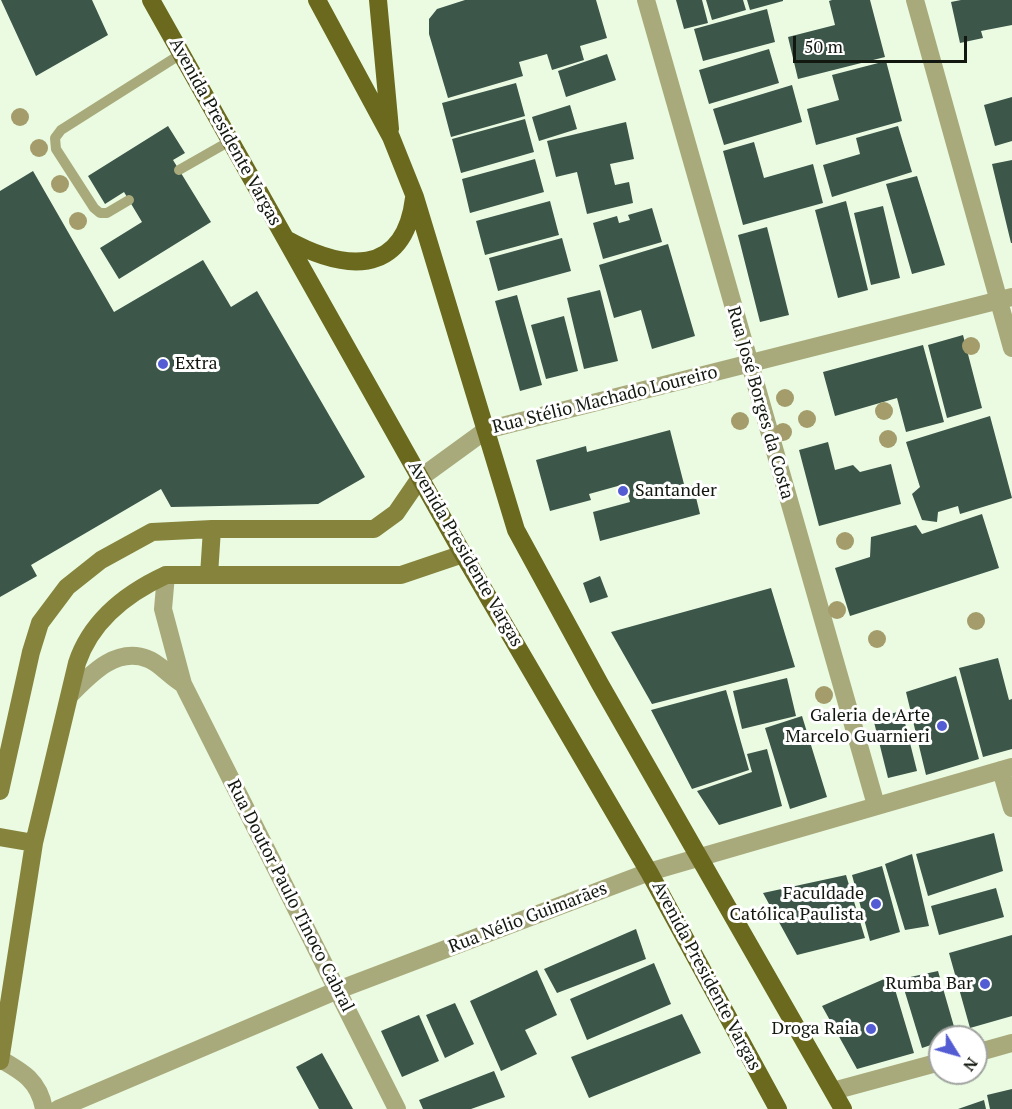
<!DOCTYPE html>
<meta charset="utf-8">
<style>
body{margin:0}
#map{position:relative;width:1012px;height:1109px;overflow:hidden;background:#eafbe2;font-family:"PT Serif",serif}
canvas{display:block}
.north{position:absolute;left:928px;top:1025px;width:60px;height:60px;box-sizing:border-box;background:#fff;border:2px solid #a0a39f;border-radius:50%;rotate:127deg;font-size:16px;font-weight:700;line-height:24px;text-align:center;color:#12180f}
.north::after{content:'';display:block;margin:auto;width:21px;height:27px;background:#545cd3;clip-path:polygon(50% 0,100% 100%,50% 72%,0 100%)}
.scale{position:absolute;left:793px;top:36px;width:174px;height:27px;box-sizing:border-box;border:3px solid #12180f;border-top:0;padding-left:8px;font-size:18px;line-height:21px;white-space:nowrap;color:#12180f;-webkit-text-stroke:4px #fff;paint-order:stroke}
</style>
<div id="map">
<canvas width="1012" height="1109"></canvas>
<div class="north">N</div>
<div class="scale">50 m</div>
</div>
<script>
const ctx = document.querySelector('canvas').getContext('2d');
ctx.lineJoin = 'round';
function fillPath(path, color) { ctx.fillStyle = color; ctx.fill(path, 'evenodd'); }
function strokePath(path, color, width, dash) { ctx.strokeStyle = color; ctx.lineWidth = width; ctx.lineCap = dash ? 'butt' : 'round'; ctx.setLineDash(dash || []); ctx.stroke(path); }
function write(font, color, halo, rows, align = 'center') {
  ctx.font = font + ' "PT Serif",serif'; ctx.lineWidth = 6; ctx.setLineDash([]); ctx.textBaseline = 'middle'; ctx.strokeStyle = halo; ctx.fillStyle = color; for (const [text, x, y, turn = 0] of rows) {
    ctx.save(); ctx.translate(x, y); ctx.rotate((+turn || 0) * Math.PI / 180); ctx.textAlign = isNaN(turn) ? turn : align; if (halo) ctx.strokeText(text, 0, 0); ctx.fillText(text, 0, 0); ctx.restore();
  }
}
fillPath(new Path2D(`
 M1,0H92L108,35L36,76Z
 M465,0H596L607,38L580,46L584,60L552,70L547,54L519,62L523,76L448,98L429,34V19L437,9Z
 M676,0H702L708,23L684,29Z
 M706,0H743L746,10L712,20Z
 M747,0H783V1L750,10Z
 M832,0H870L885,57L798,79L788,37L835,25L829,1Z
 M961,0H1012V25L981,31L983,38L960,43L951,2Z
 M767,9L775,42L703,61L694,29Z
 M769,49L779,83L709,104L699,70Z
 M607,54L616,80L566,97L558,71Z
 M886,61L902,121L816,145L807,109L839,100L832,75Z
 M516,83L525,116L451,137L442,103Z
 M792,85L802,122L724,145L713,109Z
 M1012,97V141L995,146L984,105Z
 M570,105L577,129L539,141L532,117Z
 M525,119L534,152L461,173L452,139Z
 M626,122L634,159L610,164L615,185L629,182L633,203L587,214L577,172L556,177L547,141Z
 M168,126L185,153L173,160L211,222L119,279L100,248L142,222L124,192L105,204L88,176Z
 M898,126L912,172L832,197L823,165L860,154L856,138Z
 M754,142L764,178L813,164L823,203L743,225L723,151Z
 M535,159L544,192L470,213L462,179Z
 M1012,160V243H1011L992,164Z
 M33,171L114,312L203,260L231,307L257,291L365,477L318,504L171,507L161,489L31,565L37,576L0,597V191Z
 M917,176L945,265L912,274L886,184Z
 M550,201L559,235L485,255L476,221Z
 M846,201L868,290L838,298L815,210Z
 M883,206L900,278L871,285L854,213Z
 M652,208L662,242L603,259L593,223L617,216L619,223L630,220L628,215Z
 M767,227L789,315L760,322L738,235Z
 M562,238L571,271L498,291L489,258Z
 M668,244L695,336L652,349L641,310L614,318L599,265Z
 M600,290L618,361L584,369L567,298Z
 M517,295L542,385L520,391L495,301Z
 M564,316L578,371L546,379L531,325Z
 M963,335L982,408L947,418L928,345Z
 M923,345L944,422L906,432L897,398L835,416L823,372Z
 M990,416L1012,498L960,514L958,506L938,512L937,522L922,520L912,494L920,487L906,442Z
 M670,430L685,488L693,485L700,514L600,541L593,512L630,502L625,484L589,494L591,500L550,511L536,460L586,446L587,452Z
 M828,442L835,470L853,465L860,472L891,464L901,504L819,526L799,450Z
 M982,514L999,568L850,616L835,568L870,557L871,537L916,525L922,534Z
 M600,576L608,597L590,603L583,583Z
 M771,588L795,667L652,704L611,632Z
 M998,658L1009,700L1012,699V749L983,757L959,668Z
 M956,676L979,759L926,775L906,692Z
 M787,678L796,716L742,729L733,691Z
 M726,690L749,770L692,789L651,710Z
 M902,711L917,771L888,778L873,718Z
 M802,716L827,797L790,809L765,728Z
 M767,749L782,806L719,825L697,791L752,772L747,754Z
 M994,833L1003,871L928,896L916,854Z
 M912,854L929,926L905,930L885,864Z
 M882,866L900,932L870,941L852,875Z
 M846,875L865,938L797,955L763,893Z
 M996,888L1004,917L939,935L931,906Z
 M636,929L646,959L557,993L544,969Z
 M1012,935V1016L970,1028L949,953Z
 M654,963L671,1004L587,1040L570,999Z
 M537,970L557,1015L525,1030L537,1054L501,1071L470,1001Z
 M938,971L957,1037H940V1042L922,1048L901,979Z
 M891,976L914,1053L857,1069L822,1006Z
 M455,1003L474,1044L445,1058L426,1015Z
 M682,1014L701,1053L589,1098L571,1057Z
 M419,1015L439,1061L402,1077L381,1031Z
 M322,1053L353,1109H319L296,1067Z
 M494,1071L505,1097L471,1109H423L419,1100Z
 M1012,1089V1109H990L987,1095Z
 M984,1100L986,1109H958Z`), '#3c564a');
strokePath(new Path2D(`
 M179,170L230,141
 M129,200L107,213H100L94,208L56,149L55,138L61,130L181,54`), '#a9aa7b', 10);
strokePath(new Path2D(`
 M646,0L876,805
 M915,0L1012,348
 M420,478L486,430L1012,297
 M166,575L163,609L183,684L397,1109
 M70,695C90,675 116,646 148,659C158,662 172,678 183,684
 M1001,770L1012,808
 M976,1053L1012,1043
 M0,1059C23,1072 39,1081 44,1109
 M833,1091L940,1062
 M58,1109L338,990L649,872L1012,767`), '#a9aa7b', 18);
strokePath(new Path2D(`
 M209,575L212,529
 M0,791L31,652L40,623L67,587L101,560L152,532L212,529H374L396,513L420,478
 M0,837L34,843
 M0,1061L34,843L77,663C91,621 127,593 166,575H401L463,554`), '#86843c', 18);
strokePath(new Path2D(`
 M151,0L463,554L649,872L778,1109
 M317,0L391,137L415,197L516,530L600,684L843,1109
 M378,0L390,129
 M286,239C342,270 404,279 414,198`), '#6b691d', 18);
ctx.fillStyle = '#a59c6b';
for (const [x, y] of [
 [20,117],
 [39,148],
 [60,184],
 [78,221],
 [971,346],
 [785,398],
 [884,411],
 [807,419],
 [740,421],
 [783,432],
 [888,439],
 [845,541],
 [837,610],
 [976,621],
 [877,639],
 [824,695]
]) { ctx.beginPath(); ctx.arc(x, y, 9, 0, 2 * Math.PI); ctx.fill(); }
for (const [x, y, r, color] of [
 [163,364,6,"#545cd3"],
 [623,491,6,"#545cd3"],
 [942,726,6,"#545cd3"],
 [876,904,6,"#545cd3"],
 [985,984,6,"#545cd3"],
 [871,1029,6,"#545cd3"]
]) { const dot = new Path2D(); dot.arc(x, y, r, 0, 2 * Math.PI); ctx.fillStyle = color; ctx.fill(dot); strokePath(dot, '#fff', 2); }
write('18px', '#12180f', '#fff', [
 ["Avenida Presidente Vargas",225,132,61],
 ["Rua Stélio Machado Loureiro",605,400,-14],
 ["Rua José Borges da Costa",760,403,74],
 ["Avenida Presidente Vargas",465,554,60],
 ["Rua Doutor Paulo Tinoco Cabral",290,896,63],
 ["Rua Nélio Guimarães",528,918,-21],
 ["Avenida Presidente Vargas",706,976,62]
]);
write('18px', '#12180f', '#fff', [
 ["Extra",175,364,"left"],
 ["Santander",635,491,"left"],
 ["Galeria de Arte",930,716],
 ["Marcelo Guarnieri",930,737],
 ["Faculdade",864,894],
 ["Católica Paulista",864,915],
 ["Rumba Bar",973,984],
 ["Droga Raia",859,1029]
], 'right');
</script>
